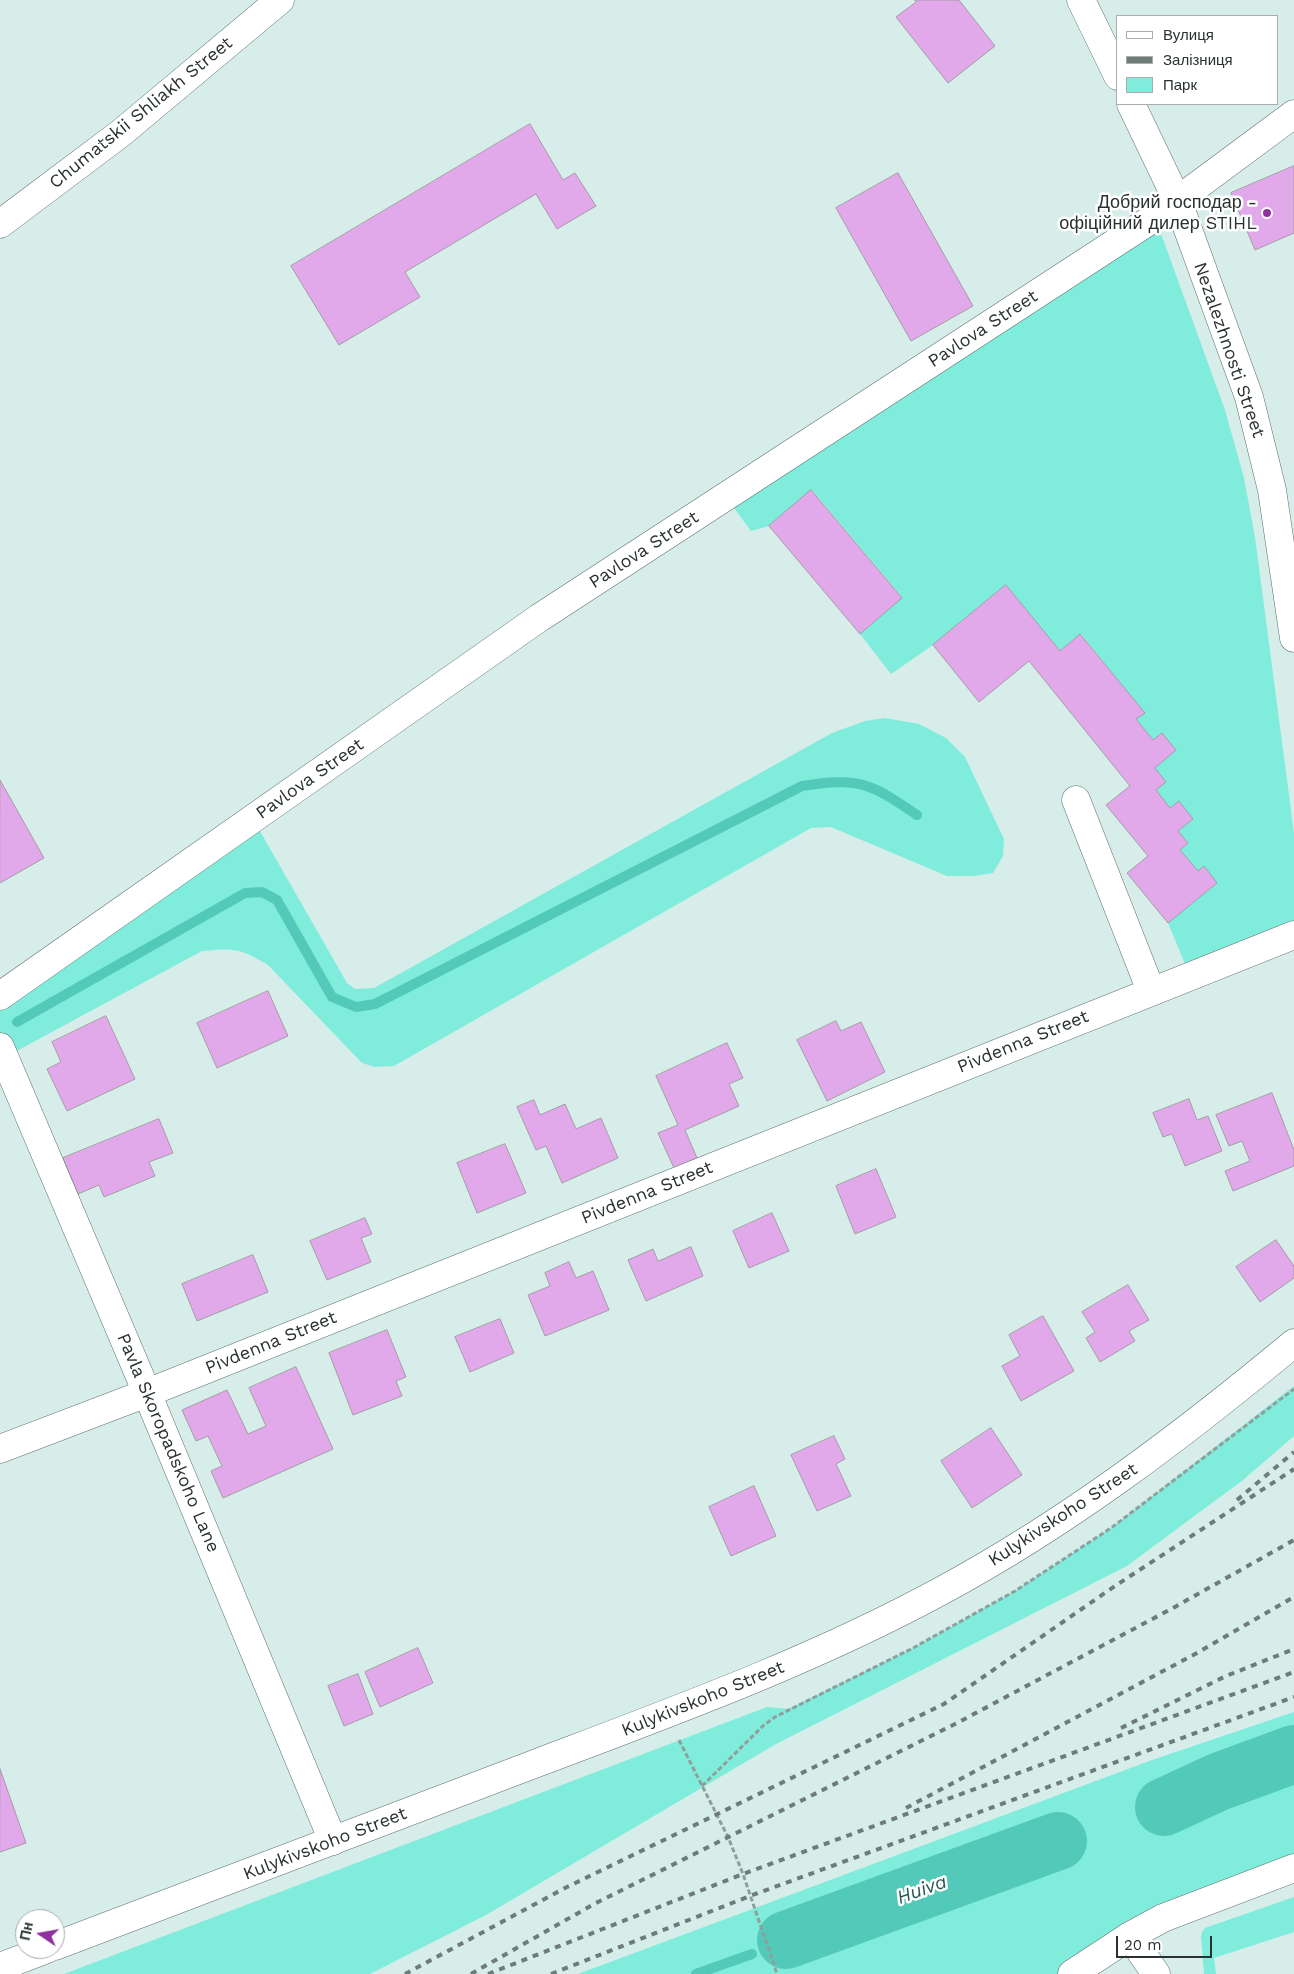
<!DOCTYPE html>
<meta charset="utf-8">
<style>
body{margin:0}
#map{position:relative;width:1294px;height:1974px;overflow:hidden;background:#d7ede9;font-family:"Work Sans",sans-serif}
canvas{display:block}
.legend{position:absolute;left:1116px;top:15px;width:162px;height:90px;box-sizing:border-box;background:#fff;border:1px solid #a9adac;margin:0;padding:6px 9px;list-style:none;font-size:15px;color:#293230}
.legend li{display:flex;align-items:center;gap:10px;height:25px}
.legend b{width:25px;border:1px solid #a9adac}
.north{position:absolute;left:15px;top:1909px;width:50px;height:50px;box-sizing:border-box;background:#fff;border:1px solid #a9adac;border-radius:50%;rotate:282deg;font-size:14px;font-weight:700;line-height:20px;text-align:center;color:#293230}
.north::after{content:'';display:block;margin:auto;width:18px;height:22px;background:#8e329d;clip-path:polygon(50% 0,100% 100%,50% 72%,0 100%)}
.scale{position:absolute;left:1116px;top:1936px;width:96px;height:22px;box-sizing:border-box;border:2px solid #293230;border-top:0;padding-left:6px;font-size:15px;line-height:18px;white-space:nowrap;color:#293230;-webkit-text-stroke:4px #fff;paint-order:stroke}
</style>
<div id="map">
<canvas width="1294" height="1974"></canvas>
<ul class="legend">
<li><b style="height:6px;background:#fff"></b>Вулиця</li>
<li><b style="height:6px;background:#6d7c79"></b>Залізниця</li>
<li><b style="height:14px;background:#80ecdc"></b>Парк</li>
</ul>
<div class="north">Пн</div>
<div class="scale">20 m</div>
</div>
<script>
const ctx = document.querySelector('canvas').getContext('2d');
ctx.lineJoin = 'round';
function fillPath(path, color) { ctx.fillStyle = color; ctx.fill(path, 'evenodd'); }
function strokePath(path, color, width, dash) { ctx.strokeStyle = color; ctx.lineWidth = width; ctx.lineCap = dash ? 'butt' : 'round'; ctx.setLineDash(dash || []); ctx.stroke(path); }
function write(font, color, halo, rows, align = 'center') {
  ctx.font = font + ' "Work Sans",sans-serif'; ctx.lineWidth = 5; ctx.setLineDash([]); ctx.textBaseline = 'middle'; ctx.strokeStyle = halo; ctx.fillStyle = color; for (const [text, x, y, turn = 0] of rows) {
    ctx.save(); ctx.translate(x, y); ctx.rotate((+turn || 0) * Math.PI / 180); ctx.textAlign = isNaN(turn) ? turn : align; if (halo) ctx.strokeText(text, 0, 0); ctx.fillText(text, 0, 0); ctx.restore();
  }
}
fillPath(new Path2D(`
 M1155,217L1225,410L1244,478L1255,537L1294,833V935L1190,976L1168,923L1217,883L1204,866L1198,871L1180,850L1188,843L1178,831L1193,819L1179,801L1170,808L1156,790L1166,782L1155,768L1176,750L1162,733L1153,740L1136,719L1144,712L1081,634L1060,651L1006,585L933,645L891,674L860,634L902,597L812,490L769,526L751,531L726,497Z
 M885,718L919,724L946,738L965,757L1004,839L1003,856L993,873L974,876H947L831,827L811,828L394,1066L375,1067L362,1063L268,965C240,948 233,948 202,951L0,1060V996L253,819L347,983L355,989L374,988L832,733L865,721Z
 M1294,1386V1436L1243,1480L1127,1566L776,1744L486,1915L370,1974H64L767,1707L788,1709L913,1648L1015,1591L1111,1528Z
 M1294,1712V1868L1072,1974H578L1152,1760Z
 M1294,1897V1932L1214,1958L1216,1974H1204L1201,1936L1202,1932L1205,1928Z`), '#80ecdc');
strokePath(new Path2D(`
 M17,1022L245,893L262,892L277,900L332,997L356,1007L375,1004L802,786C860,777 870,783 917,815
 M696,1974L752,1954`), '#53c9ba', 10);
strokePath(new Path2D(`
 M1164,1807L1218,1782L1294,1754
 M786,1940L1058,1841`), '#53c9ba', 58);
const building = new Path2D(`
 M915,0H959L995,46L948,83L896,17L916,2Z
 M530,124L563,180L575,173L596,206L557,229L536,194L405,272L420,297L339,345L291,266Z
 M1294,166V233L1255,250L1231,193Z
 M898,173L973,306L911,341L836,208Z
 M811,490L902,598L860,634L769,526Z
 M1006,585L1060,651L1080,634L1145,713L1136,719L1153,740L1162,733L1176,750L1155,768L1166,782L1156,790L1170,808L1179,801L1193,819L1178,831L1188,843L1180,850L1198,871L1204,866L1217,883L1168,923L1127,873L1148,856L1106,805L1130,786L1029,661L979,702L933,645Z
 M0,780L44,858L0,883Z
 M268,991L288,1036L217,1068L197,1023Z
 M106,1016L135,1079L67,1111L47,1069L61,1062L52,1042Z
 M836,1021L841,1031L861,1022L885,1072L827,1101L797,1040Z
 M727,1043L743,1078L729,1084L739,1106L685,1130L697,1158L674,1168L658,1133L678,1125L656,1076Z
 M1272,1093L1294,1150V1166L1233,1191L1225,1171L1250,1161L1242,1141L1229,1146L1216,1115Z
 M1189,1099L1197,1120L1208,1116L1222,1151L1185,1166L1172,1134L1163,1137L1153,1113Z
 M534,1100L540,1115L565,1104L576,1129L601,1118L618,1158L562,1183L546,1146L536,1150L517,1107Z
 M159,1119L173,1153L149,1162L155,1176L104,1197L99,1185L78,1194L63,1158Z
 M505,1144L526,1193L477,1213L457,1163Z
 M876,1169L896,1217L855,1234L836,1186Z
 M772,1213L789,1251L749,1268L733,1231Z
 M365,1218L372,1234L361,1238L371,1262L327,1280L310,1241Z
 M1276,1240L1294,1266V1278L1260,1302L1236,1267Z
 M691,1247L703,1276L646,1301L628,1260L653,1249L658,1261Z
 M253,1255L268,1292L197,1321L182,1284Z
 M569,1262L576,1278L593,1271L609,1310L545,1336L528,1295L550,1286L545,1273Z
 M1128,1285L1149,1320L1129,1331L1135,1341L1100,1362L1086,1338L1095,1332L1082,1312Z
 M1043,1316L1074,1371L1021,1401L1002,1366L1020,1356L1009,1335Z
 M500,1319L514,1353L470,1372L455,1337Z
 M387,1330L406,1377L396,1381L402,1396L353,1415L329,1353Z
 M296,1367L333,1449L223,1498L211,1471L222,1466L208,1436L196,1441L182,1410L227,1390L248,1434L266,1426L249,1388Z
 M991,1428L1022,1475L972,1508L941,1461Z
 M834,1436L845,1459L836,1464L851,1496L817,1511L791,1455Z
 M754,1486L776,1536L731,1556L709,1507Z
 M418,1648L433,1683L380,1707L365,1672Z
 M358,1674L373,1714L344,1726L328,1686Z
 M0,1769L26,1843L0,1852Z`);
fillPath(building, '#e1a9ea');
strokePath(building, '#a59aa7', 1);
const minor = new Path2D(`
 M0,224L121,133L280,0
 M1076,800L1151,991
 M0,996L539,618L1155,217L1294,114
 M0,1047L147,1393L333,1841
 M0,1449L147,1393L1294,935
 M1130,1936L1156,1974`);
const tertiary = new Path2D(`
 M1081,0L1118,76
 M1131,104L1178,202L1249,397L1272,490L1294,638
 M55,1946C216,1885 377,1824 537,1763C674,1711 812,1661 941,1591C1069,1522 1183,1435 1294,1343
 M0,1967L47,1949
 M1072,1974L1130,1936L1163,1918L1294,1868`);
strokePath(minor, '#5e716e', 29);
strokePath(tertiary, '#5e716e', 29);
strokePath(new Path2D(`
 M679,1740L728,1837L743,1874L777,1974
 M702,1786L764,1725L775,1717L913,1648L1015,1591L1111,1528L1294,1389`), '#8f9f9c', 3, [5, 2.5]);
strokePath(minor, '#fff', 28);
strokePath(tertiary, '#fff', 28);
strokePath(new Path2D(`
 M1237,1500L1294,1452
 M1121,1728L1226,1676L1294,1649
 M906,1808L1197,1653L1294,1597
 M405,1974L565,1888L944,1704L1115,1586L1294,1469
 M471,1974L594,1904L957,1723L1173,1608L1294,1540
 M488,1974L743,1874L1294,1672
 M551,1974L750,1896L1294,1697`), '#6d7c79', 4, [6, 6]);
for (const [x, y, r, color] of [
 [1267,213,5,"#8e329d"]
]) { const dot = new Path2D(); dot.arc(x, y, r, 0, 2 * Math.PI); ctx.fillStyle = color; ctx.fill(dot); strokePath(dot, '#fff', 2); }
write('18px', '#293230', '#fff', [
 ["Chumatskii Shliakh Street",141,113,-39],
 ["Pavlova Street",983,329,-33],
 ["Nezalezhnosti Street",1229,350,71],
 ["Pavlova Street",644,550,-33],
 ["Pavlova Street",310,779,-35],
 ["Pivdenna Street",1023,1042,-22],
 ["Pivdenna Street",647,1193,-22],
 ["Pivdenna Street",271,1343,-22],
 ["Pavla Skoropadskoho Lane",168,1443,67],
 ["Kulykivskoho Street",1063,1515,-33],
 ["Kulykivskoho Street",703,1699,-22],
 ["Kulykivskoho Street",325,1844,-21]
]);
write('18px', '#293230', '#fff', [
 ["Добрий господар -",1257,203],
 ["офіційний дилер STIHL",1257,224]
], 'right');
write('italic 19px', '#24564f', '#fff', [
 ["Huiva",922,1890,-20]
]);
</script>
